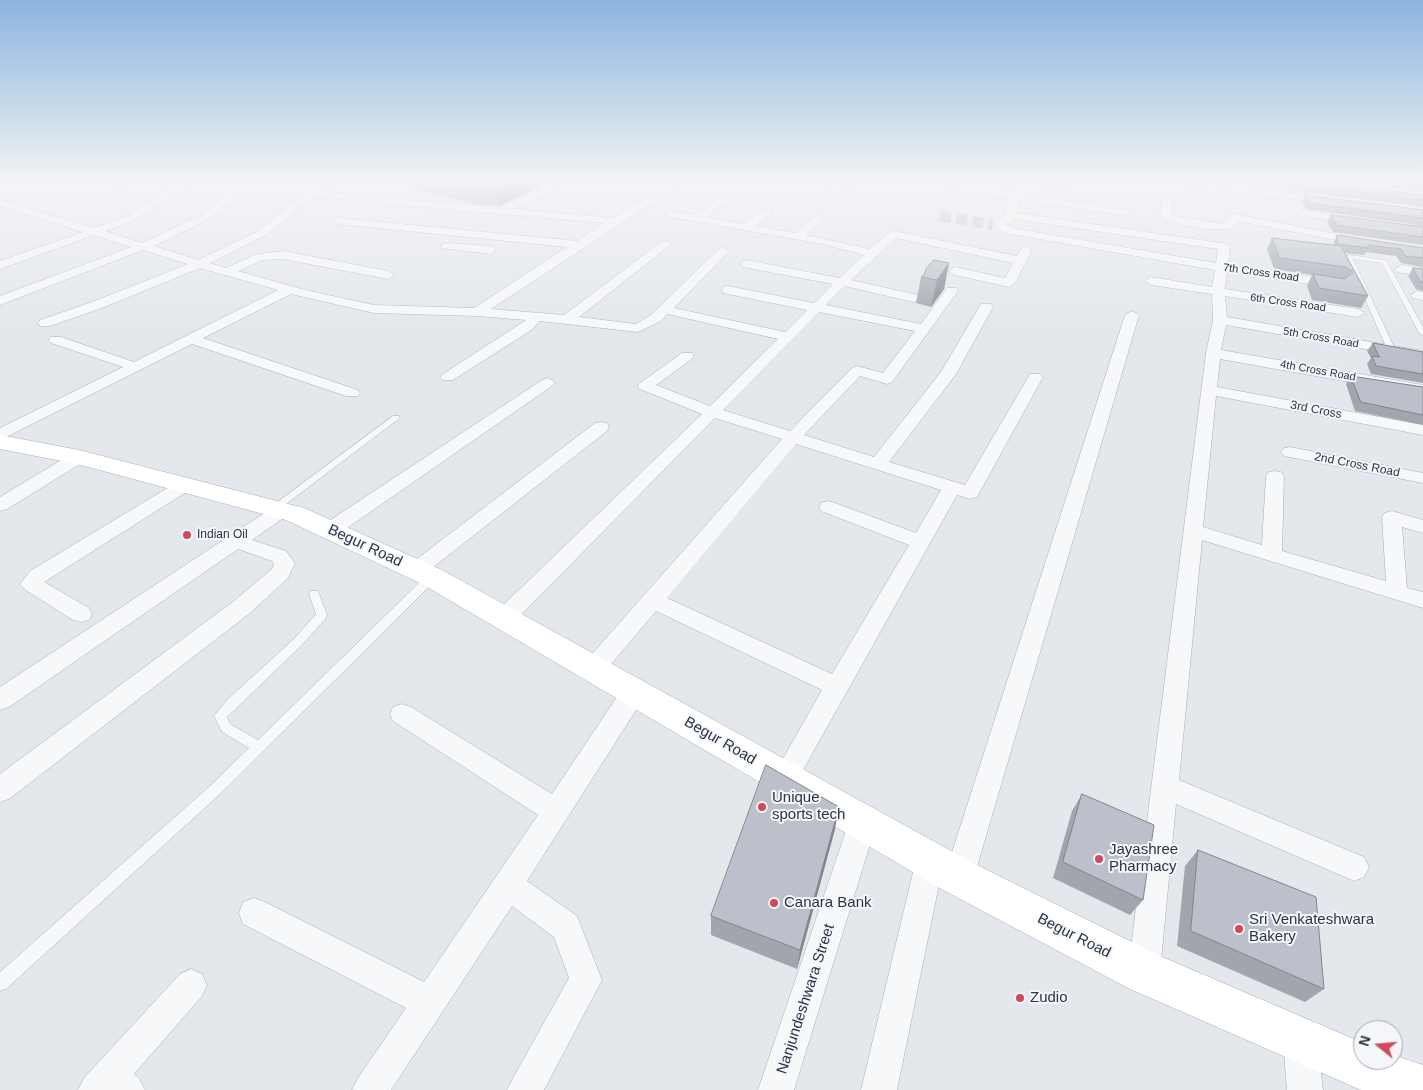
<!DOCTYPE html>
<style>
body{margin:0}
#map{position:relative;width:1423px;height:1090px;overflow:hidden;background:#e4e7ec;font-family:Helvetica,sans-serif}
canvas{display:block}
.north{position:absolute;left:1353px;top:1020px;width:50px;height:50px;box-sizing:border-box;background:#f4f6f9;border:1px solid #a4a8b1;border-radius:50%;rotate:287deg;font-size:14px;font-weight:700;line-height:20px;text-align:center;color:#2b3445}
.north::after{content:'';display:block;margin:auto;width:18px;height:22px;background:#d1495b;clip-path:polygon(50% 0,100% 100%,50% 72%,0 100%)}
</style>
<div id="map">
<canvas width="1423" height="1090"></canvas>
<div class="north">N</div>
</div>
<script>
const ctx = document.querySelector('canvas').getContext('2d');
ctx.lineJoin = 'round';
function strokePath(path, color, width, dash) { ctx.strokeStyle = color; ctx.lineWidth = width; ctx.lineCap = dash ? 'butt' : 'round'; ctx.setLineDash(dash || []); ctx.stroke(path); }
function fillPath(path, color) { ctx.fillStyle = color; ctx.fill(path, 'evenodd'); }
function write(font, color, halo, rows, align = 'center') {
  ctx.font = font + ' Helvetica,sans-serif'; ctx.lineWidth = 4; ctx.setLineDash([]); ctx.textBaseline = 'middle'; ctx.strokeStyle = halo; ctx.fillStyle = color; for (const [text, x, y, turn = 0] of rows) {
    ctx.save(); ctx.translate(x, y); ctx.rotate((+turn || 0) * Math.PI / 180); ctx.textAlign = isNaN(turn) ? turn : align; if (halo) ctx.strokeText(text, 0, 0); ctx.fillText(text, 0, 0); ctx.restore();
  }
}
strokePath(new Path2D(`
 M940,216L993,225`), '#bfc3cb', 11, [11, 5.5]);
const service = new Path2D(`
 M534,183H543L552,186L540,193L538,190L545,186Z
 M1349,255L1386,260L1423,327V335L1419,333L1382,263L1353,259L1395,349L1388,351L1346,257Z
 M393,416H399L400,418L278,510H272L270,508L272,506Z
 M432,573L436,574L437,577L436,580L220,794L6,989L0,991V972L210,786L249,748L222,732L214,716L228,699L294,639L316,614L309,594L310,591H318L327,615L326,618L302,645L227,717L230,724L258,740L428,574Z`);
const minor = new Path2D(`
 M113,183H131L166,192L178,183H190L136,220L105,231L142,243L202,215L241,183H252L210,219L154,246L198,260L258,231L317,183H328L320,191L367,196L368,198L363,201L313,196L266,235L210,263L226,268L257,254L283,251L388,271L394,275L388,279L283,259L263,260L238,271L305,290L374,305L474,308L567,247L338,224L333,221L338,218L577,241L604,223L387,204L382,201L387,198L499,208L553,184L558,187L557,189L514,209L613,218L671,183H683L491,309L564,315L661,242H669L671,244L669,246L579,317L636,324L651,315L719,249L723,247L729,251L727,253L674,308L785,332L807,310L723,293L722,290L723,287L728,286L814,303L833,284L743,267L741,264L743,261L747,260L839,278L864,255L823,244L670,217L665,214L670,211L695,215L725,195L729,196L730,198L729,200L706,217L743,224L768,207L773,210L772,212L755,226L795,233L814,217L818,216L823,219L806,235L870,249L890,232L894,231L1017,256L1022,248L1026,246L1032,250L1015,283L1009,287L951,274L949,271L955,267L1005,278L1013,263L896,238L851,280L918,295L920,298L918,301L913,302L845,286L826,305L921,324L947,288H957L958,291L892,382L887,384L860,376L804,435L874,457L941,372L981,304H991L993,307L956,374L889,462L965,485L1030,374H1040L1043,377L977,497L970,499L957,495L794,786L785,790L776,786L772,778L822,690L656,611L601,676L593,678L585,676L581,669L585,662L782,439L715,418L512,624L504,626L496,624L493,618L496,612L702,414L640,389L637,386L640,383L682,353H692L694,356L692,359L656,385L710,406L778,339L667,314L661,321L638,332L539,321L533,329L453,380H443L440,377L443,374L526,320L477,316L374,313L291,294L203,338L358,390L360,393L358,396H346L192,344L0,440V428L123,367L51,343L49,340L51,337H61L134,362L278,290L200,268L102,308L50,326H40L38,323L40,320L92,302L188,264L143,250L0,305V296L131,247L94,235L0,269V261L83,232L0,206V200L94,228L128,216L159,196L115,185ZM819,312L915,331L883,373L857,366L852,368L790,431L723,410ZM796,444L941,490L916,533L835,503L828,501L821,503L819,507L821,511L909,545L832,674L667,598Z
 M818,183H843L854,187C847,192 825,188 818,183Z
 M1020,183H1031L1021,194L1124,209L1129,212L1124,215L1018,200L1017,213L1228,244L1230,246L1228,265L1337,280L1343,284L1337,288L1227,272L1225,289L1358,309L1365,313L1358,317L1225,296L1227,317L1423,351V359L1226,325L1221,350L1423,385V395L1220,359L1217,387L1423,425V435L1216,396L1203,527L1262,545L1266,476L1269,472L1275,471L1281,472L1284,476L1282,551L1386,581L1382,517L1385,513L1392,511L1423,520V533L1402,527L1407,588L1423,592V608L1202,540L1179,780L1364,857L1369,867L1364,877L1354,881L1176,804L1160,972L1155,983L1144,988L1133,983L1128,972L1206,353L1213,320L1212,294L1151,285L1145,281L1151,277L1212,287L1215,270L1005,233L997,228L995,223L1006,214L1008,198L953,190L948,187L953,184L1011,192ZM1013,219L1218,249L1216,263L1012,228L1006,224Z
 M1043,183C1058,183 1096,181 1107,190L1102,193L1048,186Z
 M1183,183H1212L1330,198L1335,201L1330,204L1188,186Z
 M1167,198L1172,201L1171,215L1174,216L1222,224C1228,222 1229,215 1235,214L1362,239L1368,242L1362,245L1238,221C1236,223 1235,226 1233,227C1224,234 1167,224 1160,216L1162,201Z
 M1304,211L1357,218L1362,221L1357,224L1300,216L1299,214Z
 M446,243L490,246L496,250L490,254L442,248L440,246Z
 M1401,265L1423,268V276L1397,272L1395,269Z
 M1417,291L1423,292V300L1412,298L1411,295Z
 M1132,311L1139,315L974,877L969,887L959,891L949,887L944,877L1125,315Z
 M547,378L552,380L555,383L552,386L337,535L330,536L323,535L320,530L323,525L542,380Z
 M601,422L607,423L609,427L607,431L423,575L416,577L409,575L406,570L409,565L595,423Z
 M1290,447L1423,473V483L1284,456L1281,452L1284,448Z
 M79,452L85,453L88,457L85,461L7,509L0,511V497L73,453Z
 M185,479L191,481L194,485L191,489L44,582L89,608L92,614L89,620L81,622L73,620L24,589L20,584L30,571L179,481Z
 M282,504L289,506L292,510L289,514L252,540L286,551L295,563L288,578L250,613L9,799L0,802V774L234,601L272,569L274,564L272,561L238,549L9,707L0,710V687L275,506Z
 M634,682L643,685L646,692L643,699L527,881L577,916L602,980L544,1090H507L513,1078L569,978L554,937L512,906L391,1090H352L358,1078L406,1008L243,924L239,913L243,902L254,898L265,902L424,982L538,815L393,721L390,714L393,707L402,704L411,707L552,794L625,685Z
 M863,809L873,813L877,822L794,1090H758L849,822L853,813Z
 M930,846L940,850L944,860L897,1090H861L916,860L920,850Z
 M191,969L202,974L207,985L202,996L134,1074L139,1078L145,1090H78L84,1078L180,974Z
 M1300,1023L1312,1028L1317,1040L1323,1090H1287L1283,1040L1288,1028Z`);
const secondary = new Path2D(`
 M0,435L79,450L304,508L442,570L973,863L1160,956L1363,1043V1060H1393V1055L1423,1065V1090H1361L1128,988L945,891L422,584L286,520L77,464L0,449Z`);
strokePath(service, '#a9aeb7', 1);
strokePath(minor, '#a9aeb7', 1);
strokePath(secondary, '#a9aeb7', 1);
fillPath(service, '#f7f8fa');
fillPath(minor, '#f7f8fa');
fillPath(secondary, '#fff');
fillPath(new Path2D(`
 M412,183H540V187L499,206L474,204L413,189Z
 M1247,183H1333L1423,195V207L1248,185Z
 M1354,183H1423V192Z
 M1305,195L1423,210V226L1306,209L1302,202Z
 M1331,215L1423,227V245L1333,232L1327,222Z
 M1337,235L1423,248V267L1401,263L1396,256L1366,252L1364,255L1345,253L1368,296L1361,308L1312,300L1307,286L1312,275L1274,269L1267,249L1272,238L1334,245V242Z
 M949,263L944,289L931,307L916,303L921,277Z
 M1413,268L1423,269V291L1416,289L1408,276Z
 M1373,343L1423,352V383L1371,374L1367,364L1371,358L1367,351Z
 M1351,376L1423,387V425L1355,411L1346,384Z
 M1082,794L1143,900L1130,915L1053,878L1072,811Z
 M835,829L797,969L711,935V916Z
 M1198,850L1324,989L1305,1002L1177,946L1185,866Z`), '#a1a5ae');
fillPath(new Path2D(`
 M511,183H540V187L499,206L496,190Z
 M949,263L944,289L931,307L937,280Z
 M839,807L835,829L797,969L800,950Z`), '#83868d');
const building = new Path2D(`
 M451,183H511L496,190L471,188Z
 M1285,183H1333L1423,195V200Z
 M1408,183H1423V185Z
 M1305,195L1423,210V218L1309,203Z
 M1331,215L1423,227V237L1337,225Z
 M1337,235L1423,248V258L1405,256L1401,249L1368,245V248L1338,244Z
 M1272,238L1341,246L1368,296L1319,288L1313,274L1345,279L1353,272L1346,267L1280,258Z
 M934,260L949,263L937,280L921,277L924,275L926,269Z
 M1413,268L1423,269V282H1421Z
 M1373,343L1423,352V374L1376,366L1372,356L1379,357Z
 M1351,376L1423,387V415L1361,402Z
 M766,765L839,807L800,950L711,916Z
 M1082,794L1154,825L1143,900L1063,862Z
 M1198,850L1316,897L1324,989L1191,931Z`);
fillPath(building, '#bbc0ca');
strokePath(building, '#83868d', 1);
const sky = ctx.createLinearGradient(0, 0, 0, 336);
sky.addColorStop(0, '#8bb4dd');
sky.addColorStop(0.54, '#f3f4f6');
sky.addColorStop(1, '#f3f4f600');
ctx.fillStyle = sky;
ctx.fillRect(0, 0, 1423, 336);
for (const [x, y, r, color] of [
 [187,535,5,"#d1495b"],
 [762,807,5,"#d1495b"],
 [1099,859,5,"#d1495b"],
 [774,903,5,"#d1495b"],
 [1239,929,5,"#d1495b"],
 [1020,998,5,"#d1495b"]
]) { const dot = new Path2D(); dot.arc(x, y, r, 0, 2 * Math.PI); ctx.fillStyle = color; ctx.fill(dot); strokePath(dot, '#f4f6f9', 2); }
write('11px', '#2b3445', '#f4f6f9', [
 ["7th Cross Road",1261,273,8],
 ["6th Cross Road",1288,303,8],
 ["5th Cross Road",1321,338,10],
 ["4th Cross Road",1318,371,10]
]);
write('12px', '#2b3445', '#f4f6f9', [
 ["3rd Cross",1316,410,11],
 ["2nd Cross Road",1357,465,11]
]);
write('12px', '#2b3445', '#f4f6f9', [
 ["Indian Oil",197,535]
], 'left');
write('15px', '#2b3445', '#f4f6f9', [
 ["Begur Road",365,546,25],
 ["Begur Road",720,741,30],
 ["Begur Road",1074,936,27],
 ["Nanjundeshwara Street",806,999,-72]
]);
write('15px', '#2b3445', '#f4f6f9', [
 ["Unique",772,798],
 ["sports tech",772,815],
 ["Jayashree",1109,850],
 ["Pharmacy",1109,867],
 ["Canara Bank",784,903],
 ["Sri Venkateshwara",1249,920],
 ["Bakery",1249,937],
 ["Zudio",1030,998]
], 'left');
</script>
